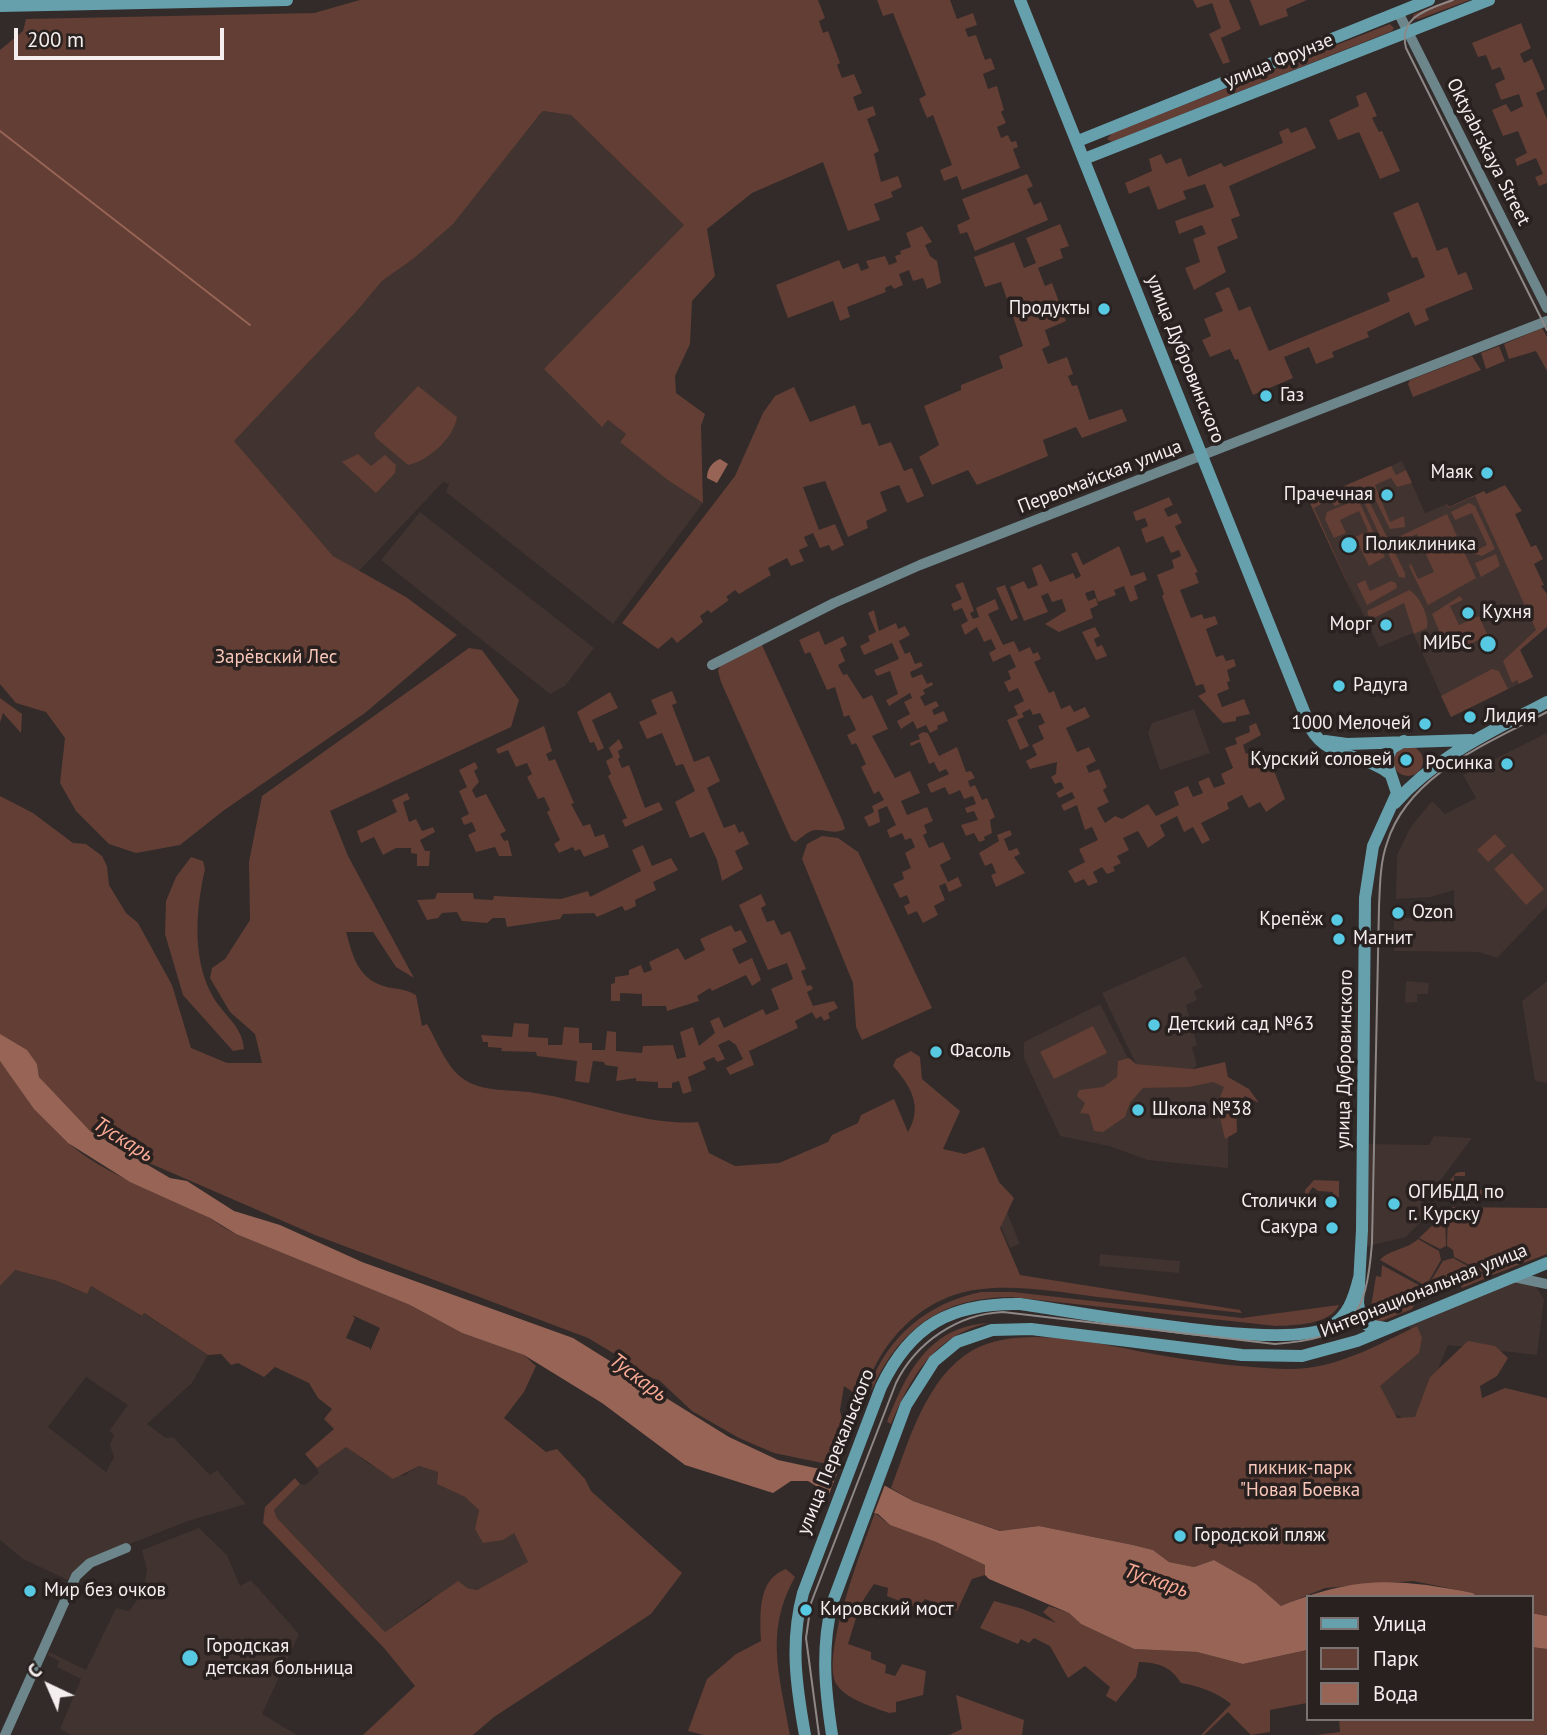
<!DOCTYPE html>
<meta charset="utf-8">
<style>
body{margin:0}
#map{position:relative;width:1547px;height:1735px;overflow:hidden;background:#322b29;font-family:"PT Sans",sans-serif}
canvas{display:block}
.legend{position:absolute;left:1306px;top:1595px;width:228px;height:126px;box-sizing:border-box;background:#28211f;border:2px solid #7a7372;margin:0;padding:9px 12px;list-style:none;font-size:21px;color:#f4efee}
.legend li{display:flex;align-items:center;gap:14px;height:35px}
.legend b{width:35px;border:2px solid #7a7372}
.north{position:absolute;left:14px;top:1651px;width:70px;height:70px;-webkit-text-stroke:5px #28211f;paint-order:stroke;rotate:316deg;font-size:19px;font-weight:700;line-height:28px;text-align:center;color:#f4efee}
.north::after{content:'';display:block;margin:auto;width:24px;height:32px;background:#f4efee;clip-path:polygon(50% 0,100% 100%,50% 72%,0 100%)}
.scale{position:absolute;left:14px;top:28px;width:210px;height:32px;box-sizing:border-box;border:4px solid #f4efee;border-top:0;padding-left:9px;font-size:21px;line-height:24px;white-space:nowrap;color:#f4efee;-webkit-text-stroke:5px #28211f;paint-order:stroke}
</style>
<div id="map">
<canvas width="1547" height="1735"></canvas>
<ul class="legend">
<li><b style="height:9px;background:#67a0ad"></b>Улица</li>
<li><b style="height:19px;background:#623e35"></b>Парк</li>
<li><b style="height:19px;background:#976456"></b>Вода</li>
</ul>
<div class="north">С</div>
<div class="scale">200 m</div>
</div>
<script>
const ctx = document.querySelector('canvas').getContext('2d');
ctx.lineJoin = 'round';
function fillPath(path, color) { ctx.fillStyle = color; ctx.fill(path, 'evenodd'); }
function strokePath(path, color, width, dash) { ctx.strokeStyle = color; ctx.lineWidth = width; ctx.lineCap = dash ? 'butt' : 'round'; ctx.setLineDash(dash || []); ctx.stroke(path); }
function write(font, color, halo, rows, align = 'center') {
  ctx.font = font + ' "PT Sans",sans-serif'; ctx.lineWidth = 7; ctx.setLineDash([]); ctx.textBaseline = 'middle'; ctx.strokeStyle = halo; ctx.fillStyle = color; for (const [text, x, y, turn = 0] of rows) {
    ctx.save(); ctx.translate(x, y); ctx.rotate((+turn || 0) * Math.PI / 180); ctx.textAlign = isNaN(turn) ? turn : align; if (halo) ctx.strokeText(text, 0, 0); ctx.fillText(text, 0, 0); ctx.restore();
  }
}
fillPath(new Path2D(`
 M543,111L571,115L684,225L636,275L602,427L608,420L626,434L620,441L669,481L703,503L613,624L446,492L449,484L443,482L358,572L333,556L233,441L356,312L382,281L413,259Z
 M1402,461L1425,513L1447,504L1449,507L1484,491L1547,623V627L1520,650L1533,677L1451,717L1413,633L1379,647L1309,501Z
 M420,512L594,648L565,686L550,694L381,560Z
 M1194,709L1210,753L1160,770L1148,733L1152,723Z
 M1547,733V906L1497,958L1479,952L1394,951V918L1454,917V890L1431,897L1396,899L1397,855L1410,828L1432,801L1445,814L1476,798L1463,775Z
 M1185,956L1203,987L1194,991L1197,1000L1186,1005L1197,1045L1192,1047L1197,1065L1193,1069L1136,1064L1102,993Z
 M1406,981L1429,983L1428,994H1417V1002L1405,1003Z
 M1547,981V1083L1535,1081L1522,1001Z
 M1100,1004L1132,1066L1229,1085L1228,1168L1147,1160L1109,1146L1060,1136L1024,1058V1042Z
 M1434,1136L1472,1138L1421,1206L1432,1208L1428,1214L1406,1237L1364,1247L1367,1144L1429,1145Z
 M1003,1203L1020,1244L1010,1248L995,1213Z
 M1100,1254L1180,1261L1179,1273L1099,1266Z
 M14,1270L57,1281L86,1294L91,1286L141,1316L143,1313L208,1355L192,1383L147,1424L166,1438L173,1437L210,1475L217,1470L246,1504L188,1521L122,1547L70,1581L23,1559L0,1540V1286ZM86,1377L128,1405L109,1431L114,1435L110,1445L114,1457L106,1472L48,1427Z
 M1526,1272L1544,1299L1537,1355L1448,1345L1418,1419L1408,1420L1390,1412L1377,1384L1416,1345L1407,1321Z
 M346,1446L369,1464L403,1476L419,1466L438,1472L437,1484L465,1497L479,1510L475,1529L514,1533L528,1562L477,1590L467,1588L428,1600L385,1632L277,1518L274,1510L300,1484L305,1485L319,1473L317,1468Z
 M199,1528L227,1555L240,1586L251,1580L299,1634L262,1714L297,1735H71L60,1729L81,1679L57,1667L59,1661L48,1655L49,1652L86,1670L116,1608L129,1611L143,1592L147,1570L142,1550Z`), '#41332f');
fillPath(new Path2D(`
 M360,0H818L825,18L819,21L823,33L828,31L840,63L837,65L842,78L854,74L862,93L853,97L858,111L873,106L876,115L867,119L879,151L874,154L881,182L898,176L902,187L891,192L893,197L874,204L880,220L848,231L823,162L752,193L707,229L715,276L692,301L690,344L675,376L676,393L705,414L701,426L703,503L669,481L620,442L626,434L608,420L602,427L544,369L684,225L571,115L543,111L540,114L453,224L413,259L382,281L356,312L234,441L333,556L406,597L457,635L365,713L223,811L180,845L136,853L109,844L76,811L60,783L65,738L46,712L16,703L0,684V50L23,31L26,19L314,13Z
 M877,0H950L957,19L973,13L977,25L965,29L968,37L976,35L985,60L991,58L995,69L983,74L988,89L997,86L1004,110L1001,112L1006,123L997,127L1001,138L1008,135L1011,142L1016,141L1018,147L1013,149L1020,168L962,190L957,176L944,181L940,170L952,165L933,115L927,118L919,99L926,95L893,13L883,16Z
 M1193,0H1229L1241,29L1221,38L1230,62L1223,64L1209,34L1221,28L1212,3L1197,8Z
 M1250,0H1307L1286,9L1288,16L1260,26Z
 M1449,0H1470L1419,19H1412L1414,14Z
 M1521,23L1531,48L1520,54L1524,63L1532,59L1545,89L1536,93L1547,119V183L1539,186L1535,177L1543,174L1536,158L1517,166L1515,159L1527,153L1518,131L1503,136L1492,110L1506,104L1511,112L1523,106L1519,94L1501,100L1495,84L1505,79L1500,67L1492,70L1486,55L1478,57L1472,43Z
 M1390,24L1394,28L1392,31L1112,142L1107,139L1112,133Z
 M1366,92L1377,116L1372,118L1379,132L1382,131L1400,171L1380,179L1359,132L1338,140L1329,120L1359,106L1356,96Z
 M1306,127L1316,148L1229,186L1240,216L1231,219L1238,238L1217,247L1226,272L1194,290L1185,268L1200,262L1193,239L1206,234L1202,225L1179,234L1175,221L1214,207L1205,184L1183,191L1186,199L1158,210L1149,186L1129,194L1125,183L1152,171L1149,159L1161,154L1166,164L1181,158L1188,177L1221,163L1224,167L1283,143L1279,132L1288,128L1291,133Z
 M1027,174L1033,186L1027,189L1034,205L1041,202L1048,220L975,251L967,232L960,234L957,225L970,219L962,199Z
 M1418,202L1437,251L1447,247L1458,275L1466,272L1473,289L1425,309L1429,320L1415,326L1409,312L1367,332L1369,337L1332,352L1334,357L1316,364L1309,347L1284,357L1293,378L1253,395L1238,359L1235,360L1230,349L1210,357L1202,340L1211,336L1204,319L1223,311L1215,293L1229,287L1239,311L1250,306L1269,351L1390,301L1387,293L1425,277L1417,257L1412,258L1393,213Z
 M1060,224L1069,246L1060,249L1063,258L1038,268L1045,286L1052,283L1066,321L1045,330L1050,345L1042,349L1048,364L1067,357L1073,374L1068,376L1072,386L1077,385L1089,420L1122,409L1127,421L1082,438L1076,427L1043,440L1048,456L977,485L968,470L932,485L919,457L939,445L924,406L961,390V385L1003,368L999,356L1023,346L1001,282L985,287L974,257L1014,242L1024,268L1036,263L1026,238Z
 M922,226L932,242L925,245L930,256L937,261L941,283L927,289L923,278L913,281L909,270L899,274L903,285L894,289L891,285L885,288L886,292L847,307L850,317L840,321L833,301L788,318L776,285L839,260L843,269L858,263L861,271L869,268L866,261L885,256L889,265L897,262L895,256L901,254L900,251L911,247L906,233Z
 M1542,328L1547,337V371L1536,351L1509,359L1504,344Z
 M1499,346L1505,361L1486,369L1481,353Z
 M1472,356L1481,370L1413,397L1408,384L1410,380Z
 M418,386L457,417C454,438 428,461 408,465L376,438L374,433Z
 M794,387L810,422L855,405L862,425L870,423L879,446L891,442L904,471L912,468L924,496L907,503L899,485L880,492L887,511L866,521L868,528L848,537L825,481L803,487L819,530L835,524L844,545L832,551L829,545L820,548L813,533L804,537L808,546L799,550L804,561L791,566L787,558L768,568L771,575L739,594L735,590L726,597L729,600L711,613L708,610L700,616L703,622L677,643L672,637L658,649L622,623L735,476L763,413L775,396Z
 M358,454L371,466L385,455L396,465L395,473L376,493L342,462Z
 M1391,466L1396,475L1406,470L1412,483L1397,487L1391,478L1375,485L1390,522L1404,516L1405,527L1390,529L1372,493L1335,506L1329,500L1314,508L1363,617L1309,501Z
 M1505,485L1522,511L1515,514L1531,547L1536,545L1543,559L1534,564L1544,585L1541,586L1547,594V627L1520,650L1533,677L1519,684L1517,680L1512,683L1503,661L1536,630L1475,496L1448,508L1447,504L1449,507L1484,491L1486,494Z
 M1169,497L1173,505L1164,509L1168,517L1177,513L1182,523L1175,526L1178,533L1198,572L1195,573L1199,583L1180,590L1191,618L1202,614L1204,619L1215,616L1218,624L1206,629L1216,657L1223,655L1226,661L1234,659L1236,666L1227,670L1230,681L1227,682L1229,689L1217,694L1222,707L1244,699L1250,714L1236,717V721L1223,723L1198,696L1206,692L1203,684L1196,686L1162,596L1164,594L1157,575L1174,568L1172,560L1181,556L1179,550L1171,553L1163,536L1146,543L1141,529L1148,526L1145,518L1136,521L1133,512Z
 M1367,497L1405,573V578L1399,577L1364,502Z
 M1358,499L1385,557L1369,566L1355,537L1368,531L1359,511L1340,520L1346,533L1334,538L1325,519L1327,512Z
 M1469,503L1475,506L1495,549L1482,556L1471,553L1487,545L1472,513L1455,520L1451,512Z
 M1447,514L1476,578L1428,605L1409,566L1411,564L1418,579L1434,572L1417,534L1400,542L1405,556L1396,538Z
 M1119,546L1131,576L1144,572L1147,580L1134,586L1138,599L1130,602L1124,586L1114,590L1116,595L1098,602L1094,590L1085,593L1088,601L1096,598L1098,605L1090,609L1093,618L1059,632L1045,624L1066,611L1062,599L1052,602L1048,593L1041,596L1048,612L1024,621L1010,587L1024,581L1028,589L1038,585L1032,568L1041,564L1050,582L1073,573L1076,579L1081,576L1071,554L1077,552L1083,565Z
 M1496,554L1500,566L1481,577L1475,563Z
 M1365,580L1370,591L1391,581L1396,583L1397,588L1367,605L1357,584Z
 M963,582L974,611L970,613L973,619L979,617L976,608L995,599L999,609L988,614L1003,645L1014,641L1019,652L1030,647L1033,654L1038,652L1041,659L1034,662L1049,693L1054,691L1061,709L1070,705L1074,712L1085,707L1090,717L1066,728L1077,752L1089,747L1096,761L1086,766L1089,773L1099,769L1107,787L1103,790L1109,802L1097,808L1105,823L1115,816L1122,819L1148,804L1156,816L1179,805L1174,792L1188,786L1193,797L1203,793L1198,782L1209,777L1214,788L1225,784L1221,774L1233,768L1225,748L1237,744L1235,738L1250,732L1249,726L1256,723L1261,735L1243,745L1246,754L1260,748L1268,769L1273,768L1285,799L1266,812L1260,802L1249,808L1242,795L1227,803L1229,809L1201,823L1210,840L1202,844L1193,827L1184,832L1177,816L1160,825L1165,836L1148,848L1138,831L1123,838L1129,850L1117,856L1121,863L1113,867L1115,871L1107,874L1102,867L1093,872L1098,882L1088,886L1084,879L1075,883L1068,871L1085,862L1079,849L1098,840L1092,827L1085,830L1077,805L1064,811L1061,805L1075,798L1072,792L1059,798L1056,793L1064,788L1061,782L1055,784L1051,777L1056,774L1057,762L1030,769L1026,761L1037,755L1032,745L1044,739L1038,726L1045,723L1040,713L1033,715L1030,709L1022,713L1024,717L1017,720L1029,746L1020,750L1007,720L1018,715L1014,706L1024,701L1018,688L1009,692L1004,682L1011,679L1008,671L1016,667L1010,654L993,662L989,653L996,649L991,639L984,642L977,627L965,635L961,625L968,621L962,608L954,611L951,604L962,599L955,585Z
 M1005,585L1018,618L1011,621L996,588Z
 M1409,590C1419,595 1430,617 1427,628L1414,634L1404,603L1370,620L1367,611Z
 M1460,596L1463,600L1450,606L1459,625L1479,616L1488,636L1467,645L1460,631L1442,638L1432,614Z
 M874,610L879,631L896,623L898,629L905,626L910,635L899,641L905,654L910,652L915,664L921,662L923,666L910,672L912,678L922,674L927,684L932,682L933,685L923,690L925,694L920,697L925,706L936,701L939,706L932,710L934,715L944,711L948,721L937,726L938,729L930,733L926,725L917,729L913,721L901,729L897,721L910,714L904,702L912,698L910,693L889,706L886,700L898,694L890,671L877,676L874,670L899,659L892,643L864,655L860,646L870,641L868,636L876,632L868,613Z
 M1095,627L1100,636L1094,639L1097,647L1102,645L1107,656L1096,660L1082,632Z
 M819,631L825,645L843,636L847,645L840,649L845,661L838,665L843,675L847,674L863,699L872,695L888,729L872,736L895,778L910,771L920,793L901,801L907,815L927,807L933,821L924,825L927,833L923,835L929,848L943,842L951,859L940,865L948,882L958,877L962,886L949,892L945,883L939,886L945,900L934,906L938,915L923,923L917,911L908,915L904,906L910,903L907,895L900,898L893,884L904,879L902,872L911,868L905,853L915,847L911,838L905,840L902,833L890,838L887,830L896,825L887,806L878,810L880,822L869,827L864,817L874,812L872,806L884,800L879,791L874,794L861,767L866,764L856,743L852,745L847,735L856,730L849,715L844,717L835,687L827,690L810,652L805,654L799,640Z
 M761,643L842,820L845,829C834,835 827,829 815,830C807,831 802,838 795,842L791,839L721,682L718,671L721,663Z
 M469,648L482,650L519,700L511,727L330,811L348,856L414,978L396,967L373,932H346C352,952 356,974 378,984C391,990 403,987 416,995L422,1026L427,1024C437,1041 446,1066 462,1078C481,1093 512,1089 535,1093C584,1100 650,1127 698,1122L709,1153L735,1166L779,1163L828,1142L832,1135L858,1123L861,1115L894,1099L908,1132C923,1107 911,1086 893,1066L896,1059L911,1051L920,1057L922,1079L960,1111L943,1149L965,1154L984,1147L999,1182L1014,1198L1000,1228L1020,1275L1240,1310L1242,1313C1194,1308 1146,1302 1098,1297C1058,1292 1016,1284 975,1290C919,1298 876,1346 863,1399L844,1386L840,1410L843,1425L832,1465L774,1453L739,1438L692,1411L659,1380L643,1376L628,1362L588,1338L315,1235L133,1156L90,1131L68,1111L39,1077L37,1064L0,1035V796L33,813L73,843L86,844L102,856L107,866L109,885L126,913L138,923L172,985L191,1048L227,1063H262L255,1034L230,1012L210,978L212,968L225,959L250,920L249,862L262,796Z
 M1492,669L1499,671L1508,689L1451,717L1441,696Z
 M672,691L677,703L672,705L694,762L709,756L720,781L707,788L724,828L735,824L739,833L743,831L749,844L735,851L743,869L722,881L717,860L704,832L690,838L675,802L695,791L683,764L676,766L662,733L647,739L639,722L657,714L651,700Z
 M610,692L618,708L592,720L604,748L598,751L594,742L590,743L577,712Z
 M0,698L22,714L21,733L3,713L0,723Z
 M544,726L552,751L546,754L549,761L555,759L574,803L571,804L583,826L590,824L595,837L604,834L609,847L584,857L580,849L575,851L573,847L559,853L554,844L560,840L547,812L550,810L544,797L538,799L527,777L532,774L527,763L516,767L508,750L498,754L496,749Z
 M923,732L928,733L939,756L957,747L966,772L971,771L975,778L968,781L970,787L975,785L982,800L987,798L995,817L990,820L992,833L984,837L985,840L979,842L974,833L966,836L961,825L978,820L974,811L967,813L965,808L976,804L973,796L964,799L960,790L949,795L945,787L931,793L927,784L949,774L946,769L939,772L934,762L929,764L920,742L911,746L910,743L920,739L918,735Z
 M619,739L623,748L618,751L620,757L618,759L622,768L629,765L645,808L659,802L663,810L625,827L622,820L627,818L608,776L611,774L606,761L613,757L609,748Z
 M1393 761a15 15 0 1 1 30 0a15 15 0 1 1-30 0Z
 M475,762L478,768L474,771L479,782L472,790L476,798L486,794L506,831L500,834L504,841L508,840L512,856H499L495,847L476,852L468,835L476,831L472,822L464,825L461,818L469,814L459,791L467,787L459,770Z
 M407,793L410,799L403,802L409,822L416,819L422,831L433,827L435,832L420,840L425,851H430L429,866H417V854L411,853V848H396L383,855L374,837L361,843L357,831L397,812L392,800Z
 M1010,830L1012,835L1004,839L1009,851L1017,848L1020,854L1014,857L1025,873L996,887L991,875L996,873L992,863L985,866L979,853L999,841L997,835Z
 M1495,834L1506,846L1488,862L1477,850Z
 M822,836L838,838L858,852L932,1008L862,1040L856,1027L853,983L802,859L807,844Z
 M643,845L652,866L671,858L678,870L653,882L656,890L635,900L636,906L625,911L622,906L597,917L594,913L563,914L560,919L507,927L505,918H493L487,923L462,921L457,912L442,913L438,918L427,920L417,900L435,899L437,893H473L474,899L493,900L494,896L561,899L588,891L590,897L641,871L632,850Z
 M1512,853L1544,889L1526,905L1494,869Z
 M191,857L203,861L205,869C196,908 192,956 211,993C221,1014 242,1024 244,1049L233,1051L183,995L165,934L166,901L176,877Z
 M761,894L766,905L761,908L767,922L774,920L781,935L790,931L806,969L801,971L807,986L811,985L813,989L807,992L813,1006L834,1001L838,1008L828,1013L830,1018L824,1021L821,1016L816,1019L812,1012L795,1021L798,1028L749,1051L754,1065L730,1075L726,1068L743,1059L736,1045L729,1040L718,1045L725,1059L717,1062L714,1057L703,1062L706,1069L688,1077L692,1091L683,1094L679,1081L672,1083V1088H658V1082L636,1081V1078L616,1081L618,1067L605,1065L604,1062L593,1061L589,1083L575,1081L577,1061L537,1056L536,1052L501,1051L502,1048L488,1047V1042H483L481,1035L512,1037L514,1023L529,1024L528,1037L548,1038V1045H562L564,1027L579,1028V1043H592V1050H605L607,1031L616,1032V1051L642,1053L643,1046L673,1045L677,1059L686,1057L680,1032L693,1027L699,1046L715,1033L710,1021L719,1017L724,1028L763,1009L766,1015L779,1009L771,989L793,979L787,963L768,970L739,905Z
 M731,925L735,932L741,930L747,942L732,949L739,964L752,958L761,980L752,986L746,975L712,991L710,988L697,996L699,1001L667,1011L666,1006H642V994L620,993V1001H611V984L615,983V977L629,975V970L641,965L644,973L652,970L649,962L678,948L685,960L705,950L700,939Z
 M1093,1026L1107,1053L1054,1079L1040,1052Z
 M1129,1058L1136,1064L1194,1069L1225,1062L1228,1077L1249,1089L1259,1103L1245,1096L1236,1104L1237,1132L1225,1139L1217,1105L1224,1087L1213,1082L1189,1087L1143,1088L1130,1103L1125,1117L1103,1132L1094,1131L1089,1114L1080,1113L1085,1103L1077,1096L1079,1090L1103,1087L1117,1077L1118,1061Z
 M0,1061C24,1087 39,1116 65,1140C107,1178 161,1191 208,1217C218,1223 225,1229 236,1234L410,1305L462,1333L524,1355L536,1366L524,1392L504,1418L546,1452L557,1449L585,1479L591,1491L682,1573L651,1614L494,1717L473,1735H363L415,1686L384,1648L263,1523L265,1507L295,1478L300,1484L274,1510L277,1518L385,1632L458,1581L467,1588L477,1590L528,1562L514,1533L503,1540L483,1543L475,1529L479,1510L465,1497L437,1484L438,1472L419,1466L393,1479L346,1447L317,1468L305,1454L334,1429L324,1419L332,1409L318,1398L309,1383L275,1367L264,1377L238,1363L231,1365L221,1354L208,1355L144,1313L142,1316L91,1286L87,1294L57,1281L15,1270L0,1286ZM352,1315L380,1328L370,1351V1348L346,1338L355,1318Z
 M1460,1172H1465V1176H1454L1453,1189L1489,1190V1199L1436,1198L1456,1173Z
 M1314,1180L1339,1181V1197H1333V1192L1318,1191L1313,1187L1309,1192L1310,1204H1305V1190Z
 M1433,1207H1445L1446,1246L1440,1249L1419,1238L1436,1222L1428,1214Z
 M1448,1207L1547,1208V1254L1490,1276L1454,1257L1453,1250L1447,1246Z
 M1418,1239L1439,1251L1441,1260L1426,1286L1380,1260C1389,1249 1407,1250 1418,1239Z
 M1453,1258L1488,1277H1489L1462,1288L1458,1280L1435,1292L1427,1287L1443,1261Z
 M1382,1265L1424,1288L1412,1309L1377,1323L1369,1319L1376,1276L1381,1277Z
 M981,1292H1013L1242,1318L1339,1305C1330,1325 1295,1325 1276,1326L1011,1297C944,1297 900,1327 872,1389L869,1388C887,1336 928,1303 981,1292Z
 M988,1323C934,1336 911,1376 891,1424L887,1422C906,1375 927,1327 988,1323Z
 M1417,1326L1422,1338L1419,1353L1380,1386L1397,1418L1415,1417L1430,1377L1468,1341L1495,1346L1508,1358L1497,1376L1480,1386L1482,1398L1505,1388L1547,1398V1616L1531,1613V1597H1477L1473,1593L1413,1581L1325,1588L1281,1606L1256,1584L1214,1560L1194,1567L1169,1562L1153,1550L1133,1545L1039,1526L1001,1531L913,1501L891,1488C909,1441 926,1377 973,1350C1025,1321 1115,1348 1171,1357C1208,1363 1250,1368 1287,1369C1335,1370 1375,1346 1417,1326Z
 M875,1513L890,1525L936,1542L985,1565V1575L972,1579L957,1611L925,1599L918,1608L887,1596L888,1588L874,1584L860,1605L848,1644L871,1652V1659L886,1665L885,1673L895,1676L902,1664L926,1671L923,1695L896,1702V1712L889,1713C873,1707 846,1699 837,1685C819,1658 864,1543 875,1513Z
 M786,1569L795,1577C764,1633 780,1675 790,1735H704L688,1731L707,1679L736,1654L761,1641C760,1616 757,1579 786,1569Z
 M994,1601L1023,1609L1056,1623L1043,1612L1049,1606L1069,1613L1081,1624L1134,1649L1197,1652L1243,1664L1307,1650V1703L1270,1710V1732L1251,1735L1228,1712L1204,1735H1201L1231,1704C1218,1693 1199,1686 1181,1683C1170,1666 1159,1663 1139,1662L1136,1677L1116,1702L1106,1696L1110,1687L1085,1666L1068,1678L1050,1646L1034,1638L1029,1643L1021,1639L1018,1644L980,1628Z
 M1531,1647L1547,1649V1735H1316L1340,1732L1339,1719H1531Z
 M956,1695L1024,1720L1022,1735H949L962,1729Z`), '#623e35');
fillPath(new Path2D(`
 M720,459L728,464L717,483L707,478C707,469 712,462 720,459Z
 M0,1034L27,1050L37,1064L39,1077L90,1131L170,1178L187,1181L234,1211L280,1225L362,1262L573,1338L626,1371L639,1388H650L729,1437L778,1460L815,1468L842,1469L869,1477L913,1501L1000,1531L1039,1526L1133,1545L1153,1550L1169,1562L1194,1567L1214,1560L1256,1584L1281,1606C1356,1576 1395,1578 1473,1593L1477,1597H1307V1650L1243,1664L1197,1652L1134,1649L1081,1624L1069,1613L989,1579L985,1575V1565L936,1542L890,1525L878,1514L851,1507L808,1481H791L773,1493L685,1465L602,1403L524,1355L462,1333L410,1305L236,1234L210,1218L130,1182L68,1143L34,1109L0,1061Z
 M1531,1613L1547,1616V1649L1531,1647Z`), '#976456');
fillPath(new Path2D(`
 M840,1466L886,1482L873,1516L849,1510L827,1499Z`), '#322b29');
strokePath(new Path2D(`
 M0,131L250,325`), '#976456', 2);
strokePath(new Path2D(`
 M1398,12L1547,308
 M712,665L834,603L920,565L1547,321
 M1514,1277L1547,1284
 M5,1735L76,1576L90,1563L126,1548`), '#6d868b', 10);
strokePath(new Path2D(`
 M1020,0L1311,729C1329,760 1365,753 1390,774
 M0,6L287,0
 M1078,141L1429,0
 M1084,159L1489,0
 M1325,741L1347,744L1471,740
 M1395,803C1436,756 1494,730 1547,702
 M1385,1328L1367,1325L1360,1314L1358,1303L1362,1230L1365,898L1373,846L1397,793L1386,760L1392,748L1404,741
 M805,1735C796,1685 790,1642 803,1593L881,1387C911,1324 952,1303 1020,1304C1080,1312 1285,1352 1329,1327C1348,1317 1354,1298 1359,1278
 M832,1735C825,1689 821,1649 832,1604L906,1405L934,1361L957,1342L992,1330L1031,1329L1242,1355L1302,1356L1357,1341L1547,1263`), '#67a0ad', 12);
strokePath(new Path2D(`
 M1453,0C1429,9 1398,16 1406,48L1547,330
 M819,1735L806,1638L811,1603L896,1383C916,1342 958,1314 1003,1312L1275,1344C1352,1338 1366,1319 1372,1243L1379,907C1380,885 1380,863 1387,843C1408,774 1489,743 1547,712`), '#8d8786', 2);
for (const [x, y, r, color] of [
 [1104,309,7,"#57c9e2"],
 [1266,396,7,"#57c9e2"],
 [1487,473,7,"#57c9e2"],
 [1387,495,7,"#57c9e2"],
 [1349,545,9,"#57c9e2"],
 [1468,613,7,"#57c9e2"],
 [1386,625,7,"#57c9e2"],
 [1488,644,9,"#57c9e2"],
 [1339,686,7,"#57c9e2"],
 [1470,717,7,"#57c9e2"],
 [1425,724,7,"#57c9e2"],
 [1406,760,7,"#57c9e2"],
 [1507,764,7,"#57c9e2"],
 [1398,913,7,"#57c9e2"],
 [1337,920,7,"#57c9e2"],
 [1339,939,7,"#57c9e2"],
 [1154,1025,7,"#57c9e2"],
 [936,1052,7,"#57c9e2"],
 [1138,1110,7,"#57c9e2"],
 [1331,1202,7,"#57c9e2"],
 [1394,1204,7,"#57c9e2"],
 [1332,1228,7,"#57c9e2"],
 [1180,1536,7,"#57c9e2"],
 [30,1591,7,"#57c9e2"],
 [806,1610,7,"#57c9e2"],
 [190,1658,9,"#57c9e2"]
]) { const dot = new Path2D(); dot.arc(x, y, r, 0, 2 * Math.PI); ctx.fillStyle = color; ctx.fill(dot); strokePath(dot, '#28211f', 2.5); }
write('19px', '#f4efee', '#28211f', [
 ["улица Фрунзе",1279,61,-22],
 ["Oktyabrskaya Street",1488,152,63],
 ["улица Дубровинского",1185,359,68],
 ["Первомайская улица",1100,477,-21],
 ["улица Дубровинского",1345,1059,-89],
 ["Интернациональная улица",1424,1291,-22],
 ["улица Перекальского",836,1452,-68]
]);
write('19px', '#f4efee', '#28211f', [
 ["Продукты",1090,309,"right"],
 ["Газ",1280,396],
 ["Маяк",1473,473,"right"],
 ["Прачечная",1373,495,"right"],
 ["Поликлиника",1365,545],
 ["Кухня",1482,613],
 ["Морг",1372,625,"right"],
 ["МИБС",1472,644,"right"],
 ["Радуга",1353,686],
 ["Лидия",1484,717],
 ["1000 Мелочей",1411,724,"right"],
 ["Курский соловей",1392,760,"right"],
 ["Росинка",1493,764,"right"],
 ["Ozon",1412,913],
 ["Крепёж",1323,920,"right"],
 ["Магнит",1353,939],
 ["Детский сад №63",1168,1025],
 ["Фасоль",950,1052],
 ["Школа №38",1152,1110],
 ["ОГИБДД по",1408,1193],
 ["г. Курску",1408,1215],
 ["Столички",1317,1202,"right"],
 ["Сакура",1318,1228,"right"],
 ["Городской пляж",1194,1536],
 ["Мир без очков",44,1591],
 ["Кировский мост",820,1610],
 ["Городская",206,1647],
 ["детская больница",206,1669]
], 'left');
write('19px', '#f9c7b9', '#28211f', [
 ["Зарёвский Лес",276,658],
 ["пикник-парк",1300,1469],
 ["\"Новая Боевка",1300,1491]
]);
write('italic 21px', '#fcab96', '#28211f', [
 ["Тускарь",123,1140,32],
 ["Тускарь",638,1378,37],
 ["Тускарь",1156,1581,19]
]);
</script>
